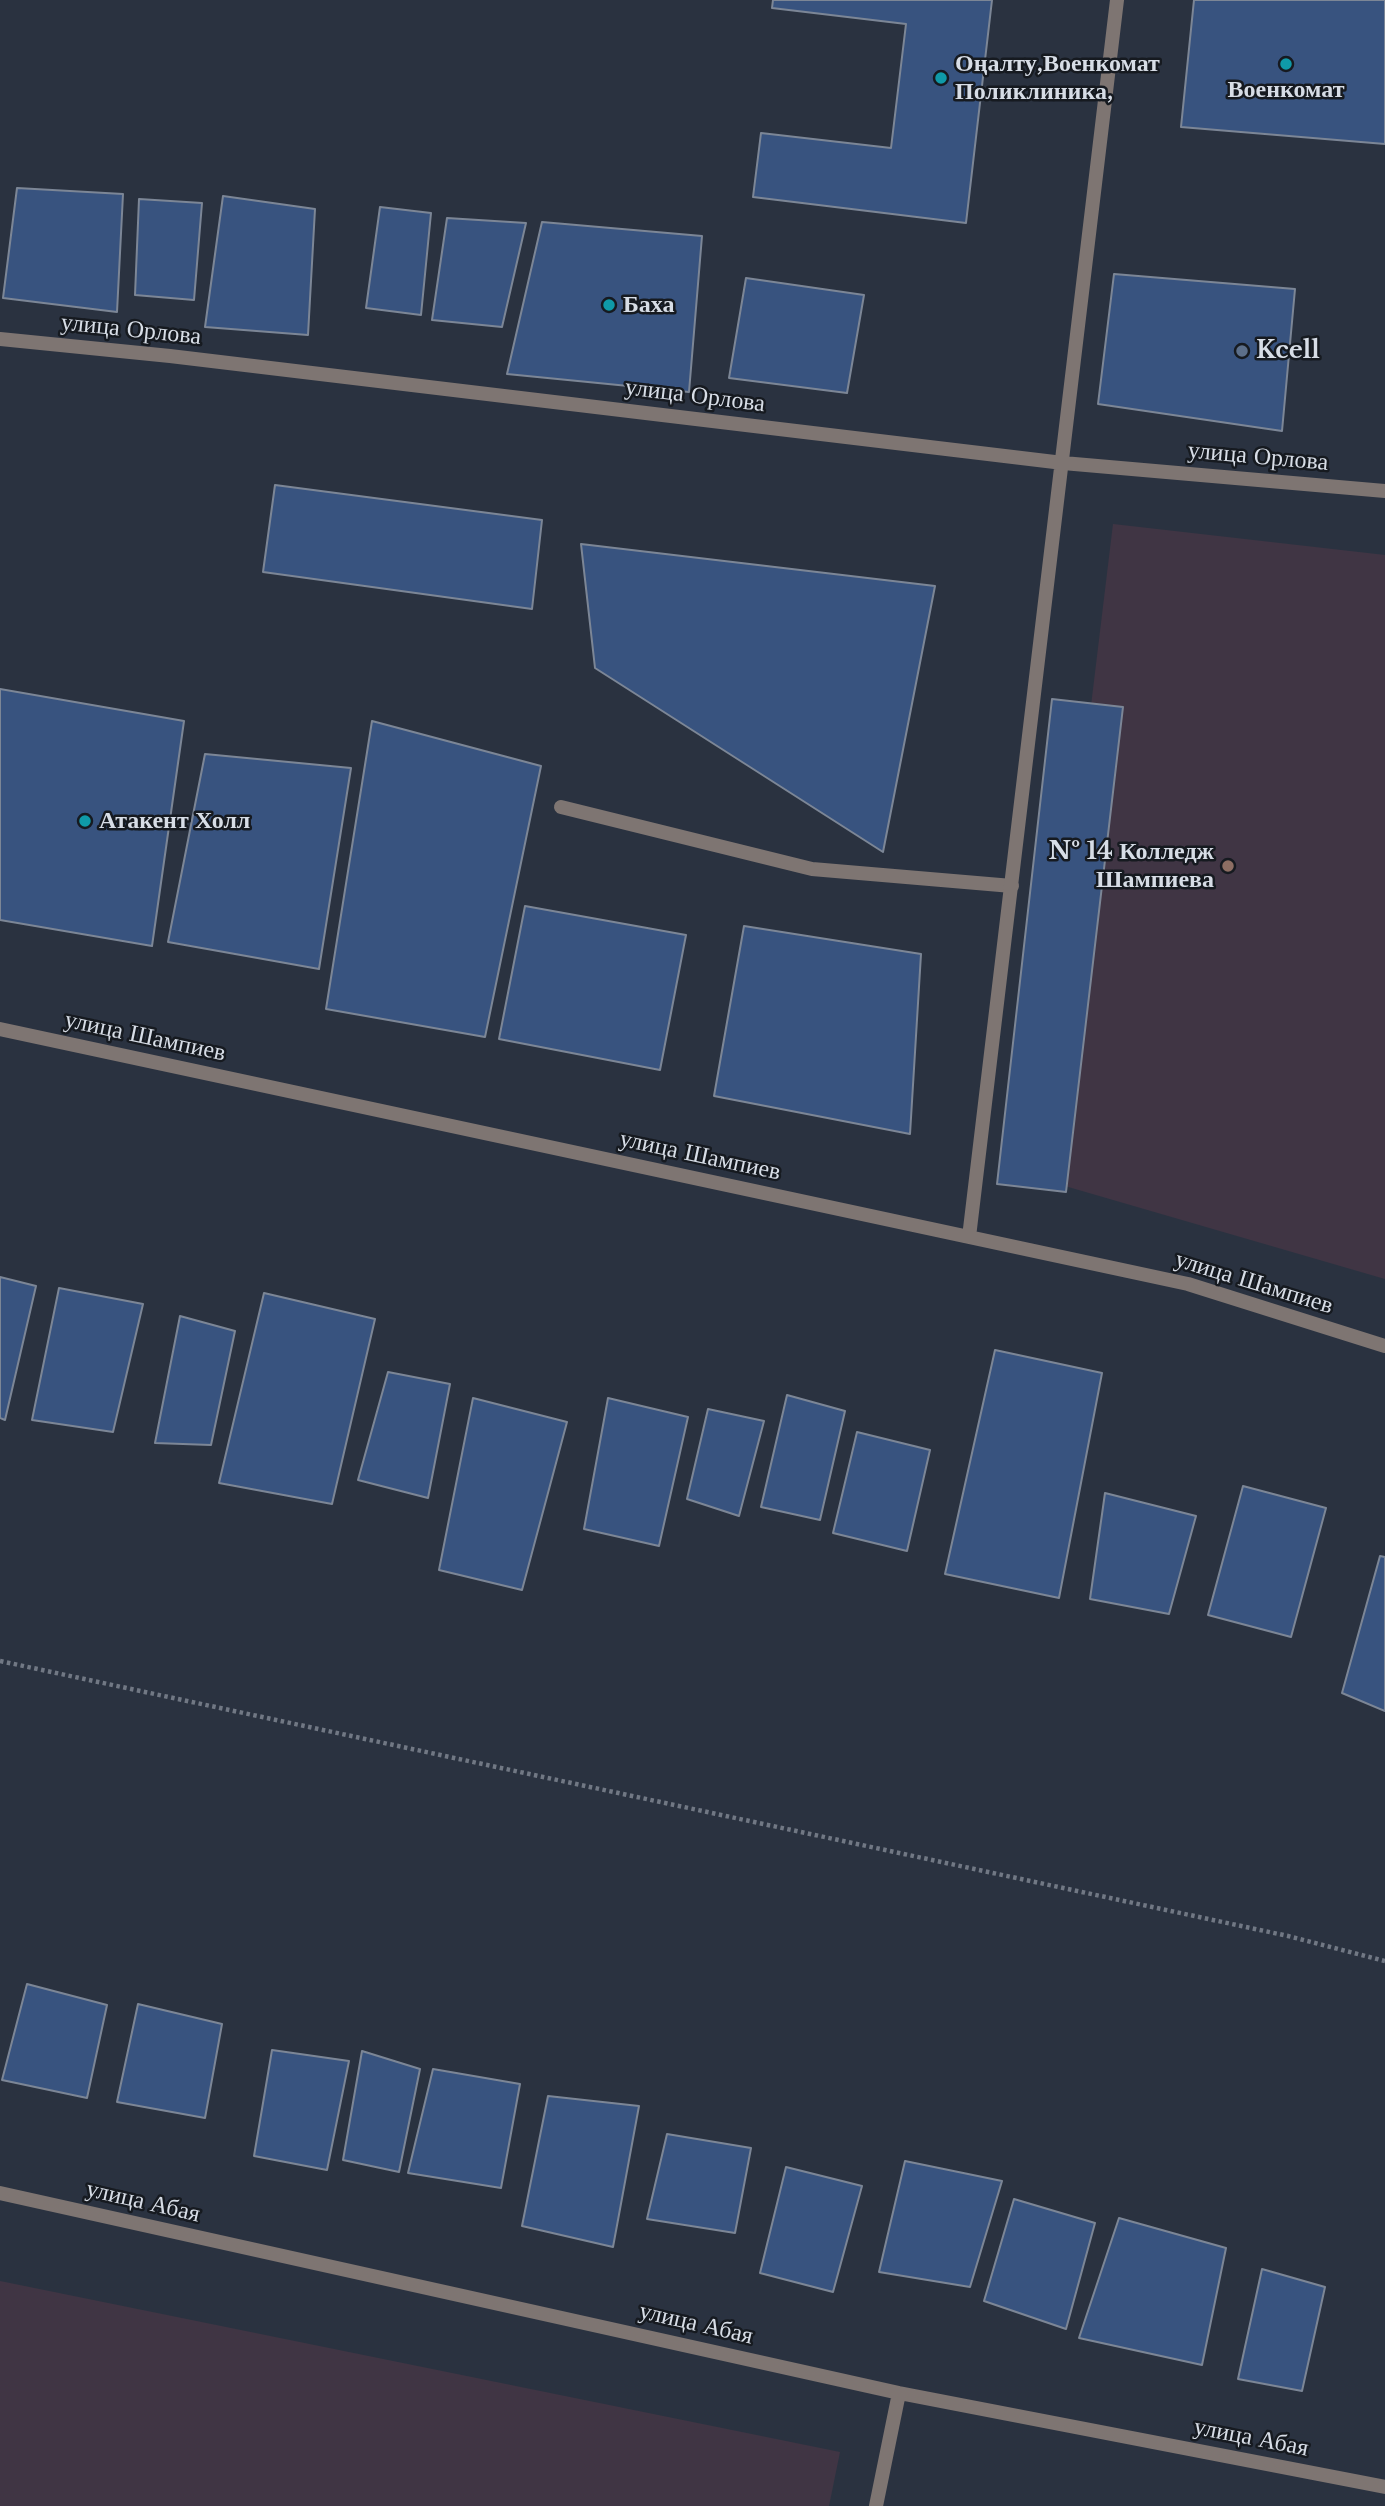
<!DOCTYPE html>
<meta charset="utf-8">
<style>
body{margin:0}
canvas{display:block;background:#2a3240}
</style>
<canvas width="1385" height="2506"></canvas>
<script>
const ctx = document.querySelector('canvas').getContext('2d');
ctx.lineJoin = 'round';
function fillPath(path, color) { ctx.fillStyle = color; ctx.fill(path, 'evenodd'); }
function strokePath(path, color, width, dash) { ctx.strokeStyle = color; ctx.lineWidth = width; ctx.lineCap = dash ? 'butt' : 'round'; ctx.setLineDash(dash || []); ctx.stroke(path); }
function write(font, color, halo, rows, align = 'center') {
  ctx.font = font + ' "Libre Baskerville",serif'; ctx.lineWidth = 5; ctx.setLineDash([]); ctx.textBaseline = 'middle'; ctx.strokeStyle = halo; ctx.fillStyle = color; for (const [text, x, y, turn = 0] of rows) {
    ctx.save(); ctx.translate(x, y); ctx.rotate((+turn || 0) * Math.PI / 180); ctx.textAlign = isNaN(turn) ? turn : align; if (halo) ctx.strokeText(text, 0, 0); ctx.fillText(text, 0, 0); ctx.restore();
  }
}
fillPath(new Path2D(`
 M1113,524L1385,555V1279L1034,1177Z
 M0,2281L840,2452L829,2506H0Z`), '#403544');
const building = new Path2D(`
 M773,0H992L966,223L753,197L761,133L891,148L906,24L772,8Z
 M1194,0H1385V144L1181,127Z
 M17,188L123,194L117,312L3,298Z
 M223,196L315,209L308,335L205,327Z
 M139,199L202,203L194,300L135,295Z
 M380,207L431,213L421,315L366,308Z
 M447,218L526,223L502,327L432,320Z
 M542,222L702,236L689,392L507,374Z
 M1114,274L1295,289L1282,431L1098,404Z
 M746,278L864,295L847,393L729,378Z
 M275,485L542,520L532,609L263,572Z
 M581,544L935,586L883,852L595,668Z
 M0,689L184,721L152,946L0,920Z
 M1052,699L1123,707L1066,1192L997,1184Z
 M372,721L541,766L485,1037L326,1009Z
 M205,754L351,768L319,969L168,942Z
 M525,906L686,935L660,1070L499,1039Z
 M744,926L921,954L910,1134L714,1096Z
 M0,1277L36,1286L5,1420L0,1418Z
 M59,1288L143,1304L113,1432L32,1420Z
 M264,1293L375,1319L332,1504L219,1483Z
 M180,1316L235,1331L211,1445L155,1443Z
 M995,1350L1102,1373L1059,1598L945,1574Z
 M388,1372L450,1384L428,1498L358,1480Z
 M787,1395L845,1411L820,1520L761,1507Z
 M473,1398L567,1422L522,1590L439,1570Z
 M608,1398L688,1417L659,1546L584,1529Z
 M708,1409L764,1421L739,1516L687,1499Z
 M857,1432L930,1450L907,1551L833,1533Z
 M1243,1486L1326,1508L1291,1637L1208,1615Z
 M1105,1493L1196,1516L1169,1614L1090,1599Z
 M1380,1556L1385,1557V1711L1342,1693Z
 M27,1984L107,2005L87,2098L2,2080Z
 M138,2004L222,2024L205,2118L117,2102Z
 M272,2050L349,2061L327,2170L254,2156Z
 M362,2051L420,2069L399,2172L343,2160Z
 M433,2069L520,2084L501,2188L408,2173Z
 M548,2096L639,2106L613,2247L522,2226Z
 M667,2134L751,2148L735,2233L647,2219Z
 M905,2161L1002,2181L970,2287L879,2272Z
 M786,2167L862,2186L833,2292L760,2273Z
 M1014,2199L1095,2223L1066,2329L984,2301Z
 M1119,2218L1226,2248L1202,2365L1079,2338Z
 M1262,2269L1325,2287L1302,2391L1238,2379Z`);
fillPath(building, '#38537f');
strokePath(building, '#7c8696', 2);
strokePath(new Path2D(`
 M0,1661L1288,1936L1385,1961`), '#717884', 4.5, [3.5, 3.5]);
strokePath(new Path2D(`
 M561,807L812,869L1012,886`), '#7e7572', 14);
strokePath(new Path2D(`
 M0,339L170,356L1063,463L1385,491
 M0,1029L1188,1284L1385,1346
 M969,1237L1117,0
 M0,2193L899,2393L1385,2487
 M876,2506L899,2393`), '#7e7572', 14);
for (const [x, y, r, color] of [
 [1286,64,7,"#0f9aa8"],
 [941,78,7,"#0f9aa8"],
 [609,305,7,"#0f9aa8"],
 [1242,351,7,"#5c6f8a"],
 [85,821,7,"#0f9aa8"],
 [1228,866,7,"#8d6e63"]
]) { const dot = new Path2D(); dot.arc(x, y, r, 0, 2 * Math.PI); ctx.fillStyle = color; ctx.fill(dot); strokePath(dot, '#161a20', 2.5); }
write('bold 24px', '#d7dde6', '#161a20', [
 ["Оңалту,Военкомат",955,64],
 ["Поликлиника,",955,92],
 ["Военкомат",1286,90,"center"],
 ["Баха",623,305],
 ["Kcell",1256,351],
 ["Атакент Холл",99,821],
 ["№ 14 Колледж",1214,852,"right"],
 ["Шампиева",1214,880,"right"]
], 'left');
write('24px', '#d7dde6', '#161a20', [
 ["улица Орлова",131,330,6],
 ["улица Орлова",695,396,7],
 ["улица Орлова",1258,457,5],
 ["улица Шампиев",145,1037,12],
 ["улица Шампиев",700,1156,12],
 ["улица Шампиев",1254,1283,17],
 ["улица Абая",143,2202,13],
 ["улица Абая",696,2324,13],
 ["улица Абая",1251,2438,11]
]);
</script>
